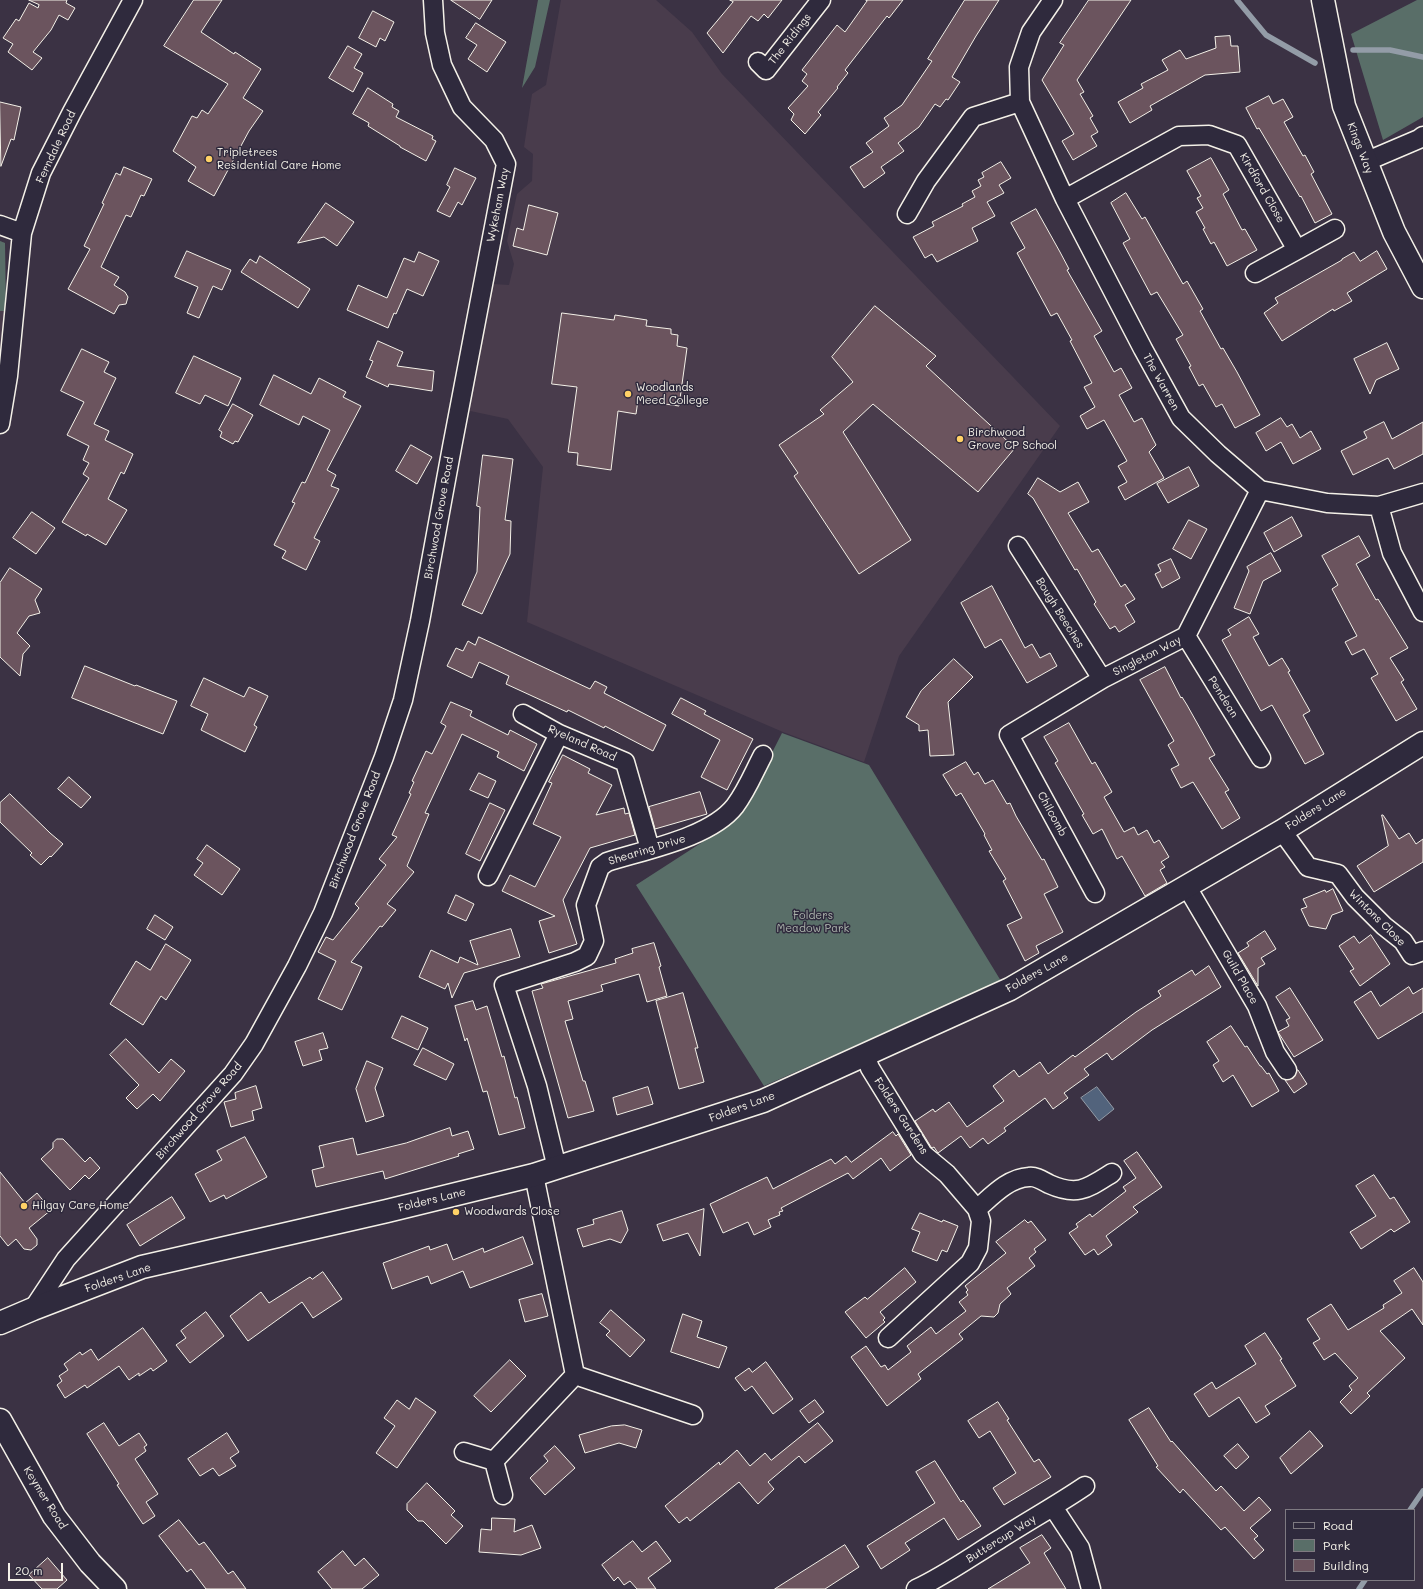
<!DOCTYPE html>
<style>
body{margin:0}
#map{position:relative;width:1423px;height:1589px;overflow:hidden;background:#3b3244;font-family:Mali,sans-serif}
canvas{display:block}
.legend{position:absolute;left:1285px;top:1509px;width:130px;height:72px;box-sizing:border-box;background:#2f2a3d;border:1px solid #7e7a81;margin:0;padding:5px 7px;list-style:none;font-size:12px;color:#f4f1e8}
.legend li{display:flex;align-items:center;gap:8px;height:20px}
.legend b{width:20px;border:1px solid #7e7a81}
.scale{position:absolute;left:8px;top:1563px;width:55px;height:18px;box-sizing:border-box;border:2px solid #f4f1e8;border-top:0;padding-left:5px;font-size:12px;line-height:14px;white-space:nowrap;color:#f4f1e8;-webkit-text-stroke:3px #2f2a3d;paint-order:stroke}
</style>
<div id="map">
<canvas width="1423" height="1589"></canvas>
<ul class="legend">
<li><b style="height:5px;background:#2f2a3d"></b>Road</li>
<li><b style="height:11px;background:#596e68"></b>Park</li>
<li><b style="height:11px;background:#6b545e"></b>Building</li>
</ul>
<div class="scale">20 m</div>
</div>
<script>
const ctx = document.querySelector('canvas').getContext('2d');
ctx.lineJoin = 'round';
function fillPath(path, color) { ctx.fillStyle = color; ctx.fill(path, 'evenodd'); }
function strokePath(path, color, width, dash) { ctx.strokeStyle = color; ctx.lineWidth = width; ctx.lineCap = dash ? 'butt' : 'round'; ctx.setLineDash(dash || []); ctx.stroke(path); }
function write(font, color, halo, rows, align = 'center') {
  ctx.font = font + ' Mali,sans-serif'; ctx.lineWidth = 3; ctx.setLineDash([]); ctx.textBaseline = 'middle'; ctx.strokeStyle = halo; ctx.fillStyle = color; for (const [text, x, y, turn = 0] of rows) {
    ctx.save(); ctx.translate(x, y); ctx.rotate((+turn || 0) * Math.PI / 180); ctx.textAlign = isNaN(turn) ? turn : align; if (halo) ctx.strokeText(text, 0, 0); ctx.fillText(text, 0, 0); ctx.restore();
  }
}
fillPath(new Path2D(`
 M561,0H656L692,32L722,74L1060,426L899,656L864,762L783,732L527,622L543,467L508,419L461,409L493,284L509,285L514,264L507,241L517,194L532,181L533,154L524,147L532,94L546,85Z
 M0,241L5,243L6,311L0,357Z`), '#493c4c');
fillPath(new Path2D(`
 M538,0H550L535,67L522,88Z
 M1417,0H1423V117L1383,140L1351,34Z
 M0,241L5,243L6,311H0Z
 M782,733L869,765L1001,981L764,1086L636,885L701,843L730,822L747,802Z`), '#596e68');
const water = new Path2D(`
 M1097,1087L1114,1109L1099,1121L1081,1098Z`);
fillPath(water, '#52637c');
strokePath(water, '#939ca7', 1);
strokePath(new Path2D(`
 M1237,0L1266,35L1315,63
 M1353,50H1390L1423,57
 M1410,1510L1423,1491
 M1359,1589L1365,1580`), '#939ca7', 5.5);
const building = new Path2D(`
 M29,0H67L66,3L75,8L68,20L59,15L51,30L33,52L42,58L32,70L8,52L13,44L3,38L16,19L19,21L29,3L38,8L39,5Z
 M194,0H222L201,32L234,54L235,52L261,69L243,98L263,111L249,131L214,196L188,181L196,167L173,151L192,116L197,118L202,110L208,114L228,84L164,46Z
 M451,0H492L480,19Z
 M730,0H782L768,18L764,14L758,21L751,16L723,53L707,33L733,2Z
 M866,0H903L889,18L887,16L845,70L848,73L837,87L838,88L818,112L821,115L805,134L791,120L794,114L788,108L808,86L802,81L807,74L802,70L837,25L845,32L867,1Z
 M965,0H999L976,36L952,77L960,82L948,100L946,99L940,107L935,104L919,127L898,143L904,151L881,167L885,173L864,188L850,167L873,152L866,143L889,126L884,118L902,105L932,61L928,59Z
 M1089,0H1131L1077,80L1084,92L1080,94L1093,116L1090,118L1098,132L1091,136L1097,146L1073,160L1062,141L1074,134L1042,80L1064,45L1060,43Z
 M373,11L394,22L385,41L380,38L376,47L359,38Z
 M476,23L506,42L487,72L468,59L477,45L466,38Z
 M1230,36L1231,46H1238L1240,72L1205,75L1150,106L1152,110L1130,123L1118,102L1143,88L1141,84L1168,70L1162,60L1180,50L1186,59L1216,48L1215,37Z
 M348,46L362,54L354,68L363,73L353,92L329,78Z
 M368,88L393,104L392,107L399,111L396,117L433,136L432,139L436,141L426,161L400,147V146L368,126L369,123L353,114Z
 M1269,96L1273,104L1283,99L1293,117L1284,122L1303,156L1305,155L1314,172L1311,174L1332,214L1315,223L1301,196L1300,197L1259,128L1257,129L1246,108Z
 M0,102L21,107L14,140L11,139L1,166Z
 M1211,158L1229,190L1223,194L1242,230L1245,229L1257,250L1227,266L1214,242L1211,244L1203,229L1205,228L1196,212L1203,208L1197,198L1201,196L1187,171Z
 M1001,162L1011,178L999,185L1004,193L987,202L995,216L972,228L978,241L937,262L932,254L925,258L913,237L934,226L932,222L963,206L962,204L975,197L972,191L981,186L978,180L984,177L982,173Z
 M124,167L152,179L144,196L141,195L131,217L126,215L101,267L119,277L114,285L125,292L128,297L126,304L119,305L114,314L68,289L90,249L84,246L104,204L102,203L116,173L120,175Z
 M455,168L476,178L462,205L458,202L450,217L437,211L450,187L447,185Z
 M1126,193L1142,219L1145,217L1183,284L1187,281L1203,309L1200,311L1221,349L1223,348L1237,372L1260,415L1235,428L1222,404L1216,407L1203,384L1199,386L1189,367L1191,366L1176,339L1183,335L1157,292L1151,295L1123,243L1130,239L1111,203Z
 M326,203L354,222L337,246L324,237L298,243Z
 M529,205L558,213L547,255L513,246L517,228L523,230Z
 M1036,209L1060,252L1069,269L1067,270L1102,331L1094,336L1114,372L1121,368L1132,388L1119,395L1134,422L1142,418L1156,445L1149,452L1164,478L1125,500L1118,487L1127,482L1118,466L1127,461L1104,420L1087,429L1080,416L1095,407L1084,387L1092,383L1070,341L1072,340L1057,313L1051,316L1017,253L1025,248L1011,223Z
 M187,251L231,270L222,290L213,286L199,318L187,313L198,287L175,277Z
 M1377,251L1387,269L1347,293L1352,301L1334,311L1333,309L1282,341L1264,313L1278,303L1275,298L1342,260V259L1354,252L1360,261Z
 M419,252L439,261L423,296L407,289L396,314L394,313L388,328L347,310L358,285L387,298L404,258L414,262Z
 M260,256L310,289L298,308L241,272L250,259L256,263Z
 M875,306L936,356L926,366L1015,448L978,492L873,404L843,432L911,540L859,574L794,476L798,473L779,445L824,414L820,410L853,382L832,357Z
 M562,313L614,320L615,315L647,320L646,326L671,329V334L678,335L677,346L687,348L679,406L638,400L636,414L618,411L611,470L577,465L578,453L568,452L577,387L552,384Z
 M378,341L403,352L397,366L434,371L432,391L389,384L388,387L366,377L373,361L370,360Z
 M1387,343L1399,369L1376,380L1370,394L1354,359Z
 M82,349L109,362L104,372L116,378L94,424L109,431L105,440L133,454L124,474L121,472L108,499L127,510L106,545L87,534L86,536L62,522L89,478L83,474L89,463L83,460L89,446L67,435L84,402L61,391Z
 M194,356L241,378L228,406L205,395L200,404L176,393Z
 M274,375L311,394L319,378L346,392L343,397L361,406L327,470L336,475L331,486L339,489L314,538L320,541L306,570L282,558L286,551L274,545L295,503L292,502L302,482L305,483L330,430L303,416L299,425L260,405Z
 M233,404L253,415L238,442L235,441L233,444L220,437L222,432L219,430Z
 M1281,418L1287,427L1292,424L1300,438L1311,431L1321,449L1293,464L1281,442L1266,451L1256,433Z
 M1384,422L1392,439L1423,422V454L1394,469L1388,458L1353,475L1341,451L1367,438L1364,432Z
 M411,445L432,457L417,484L396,471Z
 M483,455L513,459L505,520L511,521L510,554L482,614L462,605L477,572L480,507L477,506Z
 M1189,467L1199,486L1168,503L1157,484Z
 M1038,478L1060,492L1078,482L1089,502L1068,513L1092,552L1098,549L1121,587L1125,584L1135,599L1125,605L1135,622L1119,632L1115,626L1110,629L1094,604L1096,602L1077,569L1075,570L1033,498L1028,494Z
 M32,512L55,528L36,554L13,538Z
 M1292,517L1302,536L1274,552L1264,533Z
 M1189,520L1207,529L1191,559L1173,549Z
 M1359,536L1370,556L1356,564L1376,600L1378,599L1408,648L1390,658L1404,680L1401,682L1417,709L1396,721L1371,678L1378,674L1364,649L1352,655L1345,642L1357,636L1332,589L1338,585L1322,556Z
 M1271,553L1281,571L1263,581L1250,614L1234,608L1249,571L1247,567Z
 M1171,559L1180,578L1162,588L1155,574L1161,571L1158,565Z
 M10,568L42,589L35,600L40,613L29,616L17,633L30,646L23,654L20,676L0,657V583Z
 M992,586L1025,648L1032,644L1040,658L1050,653L1057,666L1027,683L1001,639L985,648L961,603Z
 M1249,617L1259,634L1253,637L1269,666L1282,658L1290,671L1288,672L1310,711L1303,715L1324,754L1305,764L1272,705L1261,711L1222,640L1231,635L1228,630Z
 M479,637L590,689L595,681L607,687L604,693L666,725L653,751L605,726L604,728L568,710L567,712L506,684L509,676L479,662L472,678L447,666L456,648L463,651L468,641L475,645Z
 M954,659L973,677L948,702L954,755L930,756L928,730L919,731V725L906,717L921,691Z
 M85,666L135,686L136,685L177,701L163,734L72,698Z
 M1165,667L1181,698L1182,697L1187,705L1215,755L1209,758L1229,790L1225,792L1240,818L1222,829L1193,782L1181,788L1171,769L1179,765L1168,745L1174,741L1140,680Z
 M204,678L244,697L249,687L268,696L254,725L257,727L245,752L201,730L208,714L191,706Z
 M681,698L706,711L704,714L753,739L727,790L701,777L720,740L672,714Z
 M451,702L472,711L470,716L508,735L510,730L537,744L524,771L497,757L499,752L462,734L425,813L429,814L407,866L414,872L387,904L396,910L382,927L380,926L351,962L362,967L342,1010L318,999L336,961L318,952L326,937L333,940L359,908L355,904L386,865L379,859L397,837L392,835L411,794L409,793L414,782L412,781L426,751L432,754L446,726L441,723Z
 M1069,723L1092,764L1095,762L1112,792L1104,797L1124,832L1134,827L1138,835L1147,830L1154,843L1159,840L1169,857L1161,862L1165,867L1160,870L1167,883L1145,896L1122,856L1117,859L1102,829L1093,834L1082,815L1084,814L1055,763L1058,761L1044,737Z
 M563,755L590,769L588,773L612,785L596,815L624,808L625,814L629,813L635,835L590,848L563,900L577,944L549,953L539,921L555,916L502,891L510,875L535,887L561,837L533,824L552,783L549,782Z
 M966,762L974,775L978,772L985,784L993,780L1007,804L1010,803L1016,816L1042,860L1044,859L1058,887L1044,894L1063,932L1036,946L1039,953L1025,961L1007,925L1022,918L1003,881L1006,879L989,851L992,850L984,835L985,834L961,793L956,796L943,775Z
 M479,773L496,781L488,798L470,790Z
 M69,777L91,797L81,808L58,789Z
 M700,792L707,814L655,829L649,807Z
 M10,794L50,833L63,844L51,857L50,856L41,865L30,855L32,853L0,822V803Z
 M490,803L505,810L480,861L466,854Z
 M1382,815H1383L1399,839L1409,833L1416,844L1423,839V862L1374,892L1357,866L1388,846Z
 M207,845L240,869L222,895L194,875L203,863L197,859Z
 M1333,889L1343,911L1332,915L1326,929L1309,926L1301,909L1307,907L1303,899L1325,890L1326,892Z
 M456,895L474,904L466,921L448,913Z
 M155,915L173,927L165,940L147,929Z
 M511,929L520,957L464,973L452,998L448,983L445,989L419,977L431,950L458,963L460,957L478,965L470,941Z
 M1265,931L1276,949L1261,958L1265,964L1258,968V986L1238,953L1249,946L1247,943Z
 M1371,935L1390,964L1360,986L1350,971L1354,969L1339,946L1354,936L1359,943Z
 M654,943L661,966L659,967L667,996L647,1002L639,974L601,985L603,991L568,1001L573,1019L565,1021L583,1081H585L594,1111L568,1118L532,991L543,988L541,984L616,963L615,959L633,953L632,949Z
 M166,944L191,960L166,1000L161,996L143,1025L110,1004L136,961L150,970Z
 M1209,966L1221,987L1152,1030L1112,1060L1107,1053L1084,1069L1089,1075L1064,1093L1068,1098L1053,1109L1045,1098L1004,1128L1006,1131L988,1144L983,1138L970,1148L961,1136L938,1153L934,1147L932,1148L931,1147L915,1121L933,1109L935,1112L949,1102L967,1127L1004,1101L993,1086L1014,1070L1019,1077L1040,1062L1048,1074L1073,1055L1075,1057L1136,1012L1161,996L1158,991L1192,970L1195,975Z
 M1409,987L1413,994L1423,988V1012L1378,1039L1354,1002L1371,991L1380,1006Z
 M1290,988L1323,1040L1294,1057L1278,1032L1289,1026L1286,1020L1290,1018L1276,997Z
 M683,993L698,1048H695L704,1082L679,1089L656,1001Z
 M473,1001L476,1010L487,1006L502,1057L504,1056L515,1098L517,1097L525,1128L499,1135L487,1091L483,1092L467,1038L465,1041L455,1006Z
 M402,1016L428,1028L418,1050L392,1038Z
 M1231,1026L1245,1047L1247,1046L1260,1066H1261L1267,1074L1269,1073L1279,1091L1252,1107L1233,1075L1223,1082L1213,1065L1219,1061L1207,1042Z
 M323,1033L328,1048L319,1050L322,1060L303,1066L295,1042Z
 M126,1039L159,1073L171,1059L185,1071L160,1101L153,1094L137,1109L126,1098L139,1085L110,1055Z
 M423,1048L454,1064L446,1080L414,1065Z
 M367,1061L383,1068L375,1088L384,1116L366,1122L356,1089Z
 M1297,1070H1298L1307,1084L1294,1093L1285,1080L1293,1078Z
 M256,1086L262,1108L252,1111L254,1120L231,1127L224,1102L236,1099L235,1093Z
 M648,1087L653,1104L617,1115L613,1098Z
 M450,1128L452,1136L468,1131L474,1149L458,1154L459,1156L385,1179L383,1171L316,1187L312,1170L324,1167L319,1146L353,1138L357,1155L406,1143Z
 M893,1132L896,1136L898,1134L911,1155L890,1171L881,1158L853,1179L848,1173L781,1208L783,1211L779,1212L780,1215L768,1220L771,1227L754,1235L748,1222L723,1233L710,1204L767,1177L773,1189L831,1159L835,1164L846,1156L851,1162Z
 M245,1137L267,1177L226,1199L224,1195L210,1202L195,1174L222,1160L217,1151Z
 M57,1139H63L85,1162L90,1157L100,1168L89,1179L85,1175L70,1190L41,1159L53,1148V1143Z
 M1137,1152L1162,1187L1133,1207L1138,1212L1106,1236L1112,1245L1098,1255L1094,1249L1085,1255L1069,1233L1078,1227L1076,1224L1090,1214L1092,1217L1126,1191L1123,1187L1136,1178L1124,1161Z
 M0,1172L25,1203L37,1193L51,1210L29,1228L37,1239V1245L31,1250L24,1249L16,1239L8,1246L0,1236Z
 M1374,1175L1390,1199L1394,1197L1410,1222L1394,1232L1391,1229L1361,1249L1350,1232L1376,1216L1356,1186Z
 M172,1197L185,1218L140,1246L127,1225Z
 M704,1209L700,1256L688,1233L663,1241L657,1225Z
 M622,1211L628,1230L621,1243L610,1239L583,1247L577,1229L594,1224L593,1220Z
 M920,1213L942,1222L943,1220L958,1226L947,1252L942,1250L937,1261L912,1251L920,1232L912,1229Z
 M1025,1220L1028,1223L1031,1221L1046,1240L1034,1249L1036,1252L1029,1258L1035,1266L1007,1288L1011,1294L1000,1304L998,1313L994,1317L981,1316L959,1334L963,1339L918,1374L921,1379L887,1406L851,1357L866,1346L881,1367L885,1365L888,1370L911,1352L907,1346L931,1327L936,1334L966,1311L959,1302L968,1295L966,1292L968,1290L965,1286L1006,1253L996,1242Z
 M523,1237L533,1264L470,1288L463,1271L431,1284L428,1276L392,1289L383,1263L429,1246L430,1250L447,1244L453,1260L483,1248L484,1252Z
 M905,1268L916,1282L880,1312L885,1318L883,1320L885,1322L866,1338L845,1312L865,1297L867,1299Z
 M1414,1268L1423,1282V1325L1412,1309L1380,1331L1405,1358L1367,1393L1370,1396L1351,1414L1340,1402L1352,1390L1349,1386L1358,1378L1335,1353L1324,1360L1313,1343L1320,1339L1307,1319L1331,1304L1348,1330L1384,1308L1383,1305L1402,1293L1394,1281Z
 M323,1272L342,1299L313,1318L302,1302L248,1341L230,1316L261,1292L269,1303L310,1277L312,1279Z
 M542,1294L548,1316L525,1322L519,1300Z
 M611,1310L645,1340L630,1357L606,1335L610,1331L600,1323Z
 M206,1312L224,1336L190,1363L176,1345L186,1338L181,1331Z
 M683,1314L702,1321L697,1337L727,1347L719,1368L671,1352Z
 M143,1328L167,1361L153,1371L151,1368L139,1376V1373L129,1380L119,1366L87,1388L85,1385L65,1398L57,1385L62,1381L59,1376L68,1370L64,1364L80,1352L82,1355L91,1349L98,1360Z
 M1265,1333L1282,1359L1280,1360L1296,1386L1265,1406L1270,1414L1256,1423L1239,1397L1209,1417L1194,1394L1212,1382L1216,1389L1256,1364L1245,1346Z
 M510,1360L526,1376L491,1412L474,1396Z
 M766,1362L793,1399L773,1414L752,1386L745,1391L735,1378L749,1368L752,1372Z
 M416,1398L436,1412L397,1468L376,1453L395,1426L384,1418L397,1400L409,1409Z
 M815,1400L824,1412L809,1423L800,1411Z
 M998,1402L1009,1419L1007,1420L1034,1462L1039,1459L1051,1477L1004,1505L993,1488L1016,1473L990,1431L979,1438L968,1421Z
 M1149,1408L1171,1442L1172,1441L1216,1491L1221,1486L1244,1511L1259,1497L1271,1510L1250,1528L1258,1536L1254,1539L1264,1550L1254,1559L1225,1527L1221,1530L1183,1489L1180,1493L1156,1467L1158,1466L1129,1420Z
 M104,1423L119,1446L139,1433L147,1445L144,1447L146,1451L135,1459L158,1494L146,1502L155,1516L143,1524L117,1485L119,1484L87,1434Z
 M818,1423L833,1441L805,1463L799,1456L768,1482L774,1489L758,1504L739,1482L690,1521L687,1517L679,1523L665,1506L719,1462L720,1465L737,1450L750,1466L765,1453L771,1460Z
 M625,1425L642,1430L636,1448L619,1443L585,1453L579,1435L611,1426Z
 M1310,1431L1323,1446L1291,1474L1280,1458Z
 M227,1433L239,1452L230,1458L236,1466L219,1476L213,1468L200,1476L188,1459Z
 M1238,1444L1249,1457L1236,1469L1224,1456Z
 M555,1446L575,1468L545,1495L530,1478L548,1461L544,1456Z
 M935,1461L961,1502L963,1500L981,1526L958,1540L944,1518L905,1543L910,1550L881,1569L867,1546L935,1503L916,1472Z
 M427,1483L455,1511L451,1515L463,1526L446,1544L423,1521H418L407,1510V1504Z
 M492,1518L515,1519L514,1532L532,1525L541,1548L521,1555L479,1552L481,1529L491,1530Z
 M179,1520L199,1545L204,1542L228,1574L233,1571L246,1589H206L191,1569L187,1572L159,1536Z
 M1042,1535L1051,1548L1044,1553L1066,1589H988L1030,1563L1020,1548Z
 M633,1541L642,1552L656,1541L671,1561L648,1578L656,1589H637L630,1581L624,1585L618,1577L614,1581L602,1565Z
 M845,1545L859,1567L825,1589H775Z
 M343,1551L355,1566L364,1558L379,1575L362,1589H332L318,1572Z
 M48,1558L67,1580L57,1589H42L29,1575Z`);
fillPath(building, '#6b545e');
strokePath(building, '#f4f1e8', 1);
const street = new Path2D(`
 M1053,0L1031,32L1019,67L1020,102L1065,199L1143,349L1181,418L1218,454L1260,490L1327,503L1379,506L1423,493
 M758,62L766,70L821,0
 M1365,162L1419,139L1423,136
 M1065,199L1179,136L1209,135L1237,145L1297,250L1255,273
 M907,214L926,181L973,117L1020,102
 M0,225L22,233
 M1297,250L1335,229
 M0,424L8,376L22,233L41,173L72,112L133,0
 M1379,506L1392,553L1423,612
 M1018,546L1102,679
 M1186,636L1261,758
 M523,714L559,734L625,762L650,849
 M1282,831L1308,867L1338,874L1355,897L1384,926L1403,941L1412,955L1423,951
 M488,876L559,734
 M1187,887L1257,1006L1275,1052L1287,1070
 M1095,893L1009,735L1102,679L1186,636L1260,490
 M865,1055L870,1068L923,1154L947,1174L977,1209L981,1221L978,1248L970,1263L888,1338
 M557,1168L537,1086L504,985L575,962L587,956L594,941L586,905L600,867L607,862C644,850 710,838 735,806C747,790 754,772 763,755
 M977,1209C992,1196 1008,1178 1029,1177C1036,1176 1043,1181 1049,1184C1078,1197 1088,1188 1112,1173
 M33,1309L66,1259L233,1074L254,1044L297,966L323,913L384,757L403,700L420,621L452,447L506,164L494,140L462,107L442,65L435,33L433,0
 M575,1375L693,1415
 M464,1452L494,1461L575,1375L534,1175
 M494,1461L503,1495
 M1053,1507L1080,1548L1091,1589
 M916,1589C946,1575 972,1556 1000,1539C1028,1521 1057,1505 1085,1486`);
const secondary = new Path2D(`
 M1323,0L1344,106L1394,232L1423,287
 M0,1323L33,1309L142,1267L387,1211L534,1175L763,1101L1010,989L1282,831L1423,743
 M0,1420L54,1516L90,1563L115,1589`);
strokePath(street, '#f4f1e8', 21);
strokePath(secondary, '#f4f1e8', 25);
strokePath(street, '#2f2a3d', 18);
strokePath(secondary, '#2f2a3d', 22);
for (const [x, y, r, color] of [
 [209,159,4,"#ffd166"],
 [628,394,4,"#ffd166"],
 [960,439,4,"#ffd166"],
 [24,1206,4,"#ffd166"],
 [456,1212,4,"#ffd166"]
]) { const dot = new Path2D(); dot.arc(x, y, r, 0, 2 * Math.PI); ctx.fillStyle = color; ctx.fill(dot); strokePath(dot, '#2f2a3d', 1.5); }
write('11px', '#f4f1e8', '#2f2a3d', [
 ["The Ridings",790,39,-52],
 ["Ferndale Road",56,147,-65],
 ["Kings Way",1360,148,69],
 ["Kirdford Close",1262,188,60],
 ["Wykeham Way",498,205,-79],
 ["The Warren",1161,382,61],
 ["Birchwood Grove Road",439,518,-80],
 ["Bough Beeches",1060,613,58],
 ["Singleton Way",1147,656,-27],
 ["Pendean",1223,697,58],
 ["Ryeland Road",582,743,24],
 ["Folders Lane",1316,809,-32],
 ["Chilcomb",1052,814,61],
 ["Birchwood Grove Road",355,830,-69],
 ["Shearing Drive",647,850,-17],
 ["Wintons Close",1377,918,45],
 ["Folders Lane",1037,973,-29],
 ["Guild Place",1240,977,60],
 ["Folders Lane",742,1107,-20],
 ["Birchwood Grove Road",199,1111,-49],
 ["Folders Gardens",901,1116,57],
 ["Folders Lane",432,1200,-14],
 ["Folders Lane",118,1278,-19],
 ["Keymer Road",45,1498,58],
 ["Buttercup Way",1001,1539,-32]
]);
write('11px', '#f4f1e8', '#2f2a3d', [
 ["Tripletrees",217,153],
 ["Residential Care Home",217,166],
 ["Woodlands",636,388],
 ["Meed College",636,401],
 ["Birchwood",968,433],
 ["Grove CP School",968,446],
 ["Hilgay Care Home",32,1206],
 ["Woodwards Close",464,1212]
], 'left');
write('11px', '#aeb6ae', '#2f2a3d', [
 ["Folders",813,916],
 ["Meadow Park",813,929]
]);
</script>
